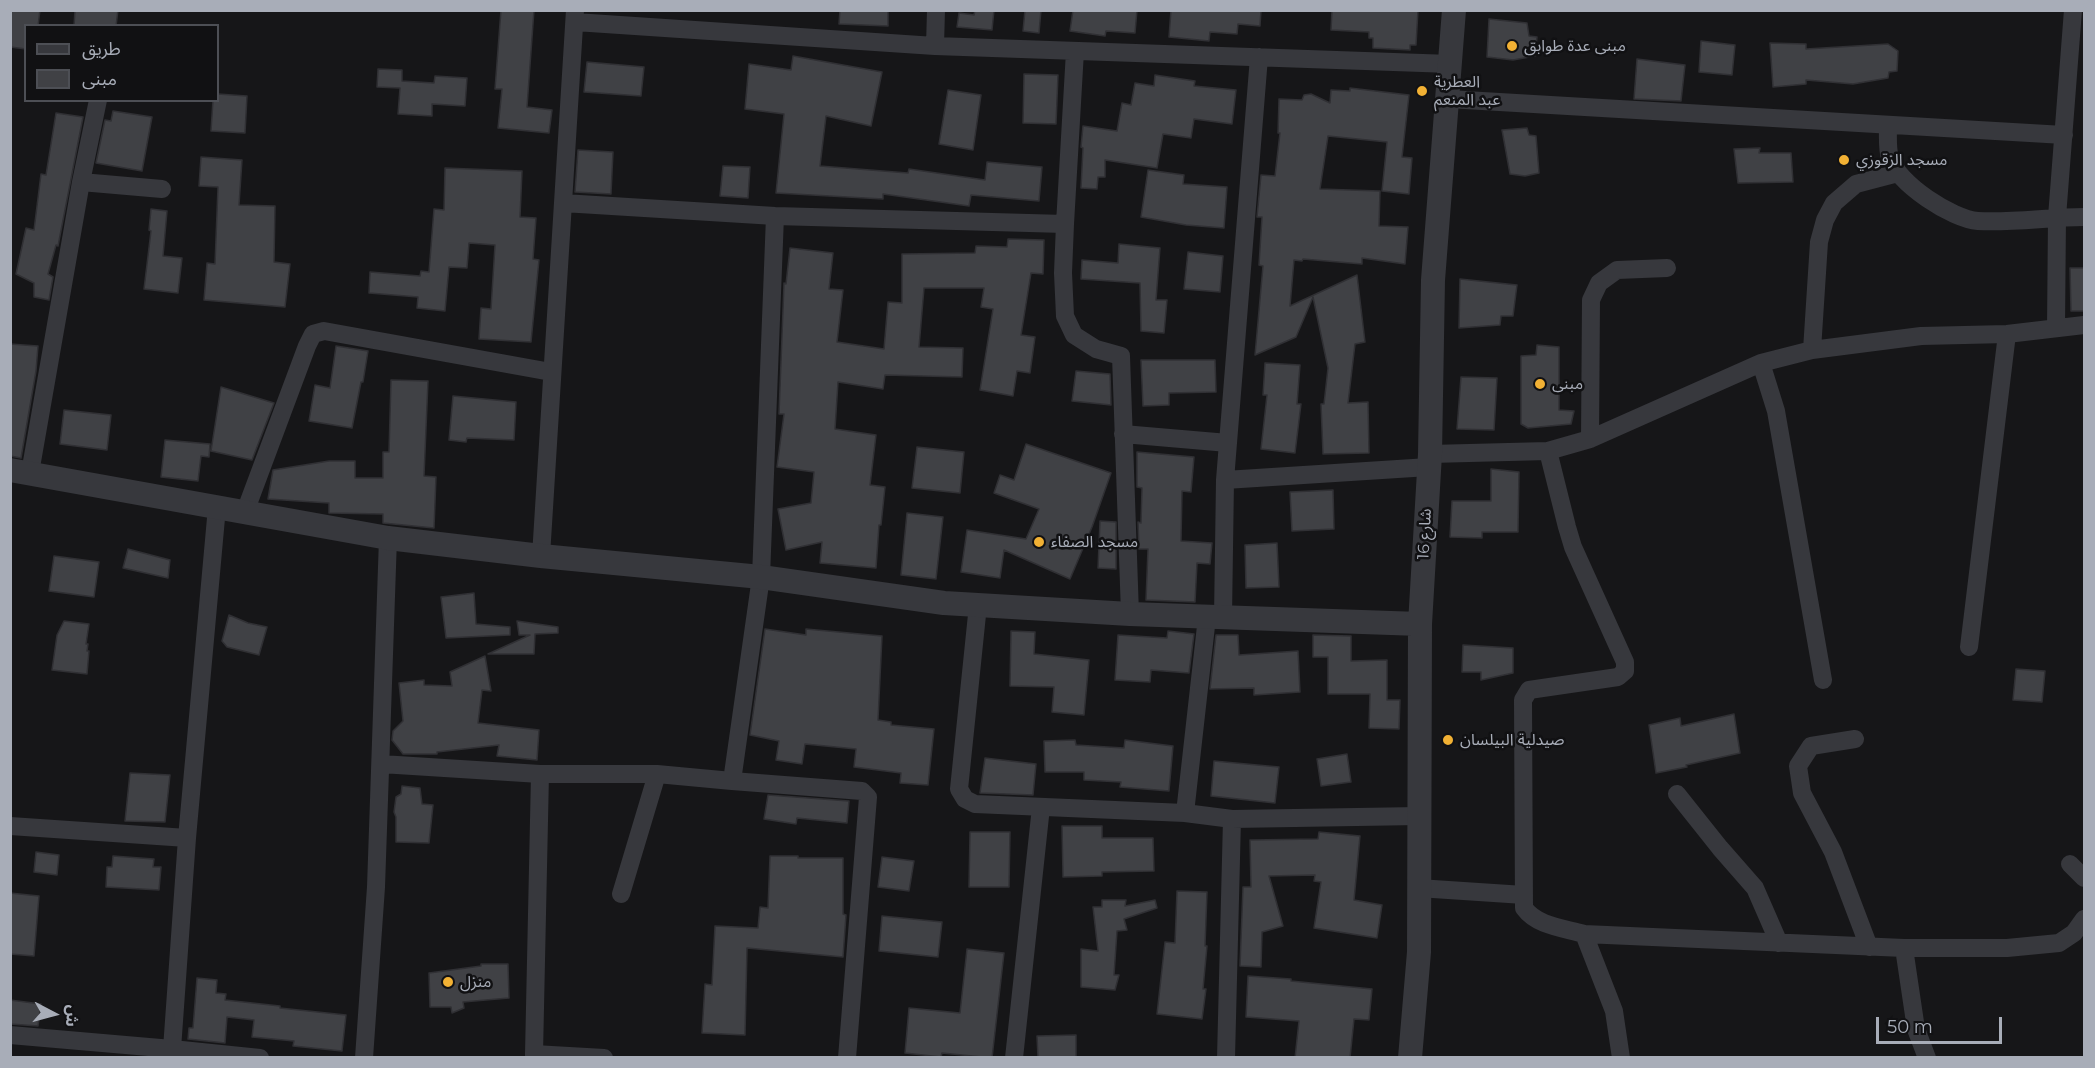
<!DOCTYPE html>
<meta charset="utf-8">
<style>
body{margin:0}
#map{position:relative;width:2095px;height:1068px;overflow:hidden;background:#161618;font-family:Montserrat,"Noto Sans Arabic",sans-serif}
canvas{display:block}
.frame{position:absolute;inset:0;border:12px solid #a8adb8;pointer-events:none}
.legend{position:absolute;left:24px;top:24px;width:195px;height:78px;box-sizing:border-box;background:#111113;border:2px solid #4d4f55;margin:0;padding:8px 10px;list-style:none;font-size:18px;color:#a8adb8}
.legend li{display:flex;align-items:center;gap:12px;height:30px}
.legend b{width:30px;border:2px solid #4d4f55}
.north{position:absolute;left:24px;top:984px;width:60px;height:60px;-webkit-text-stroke:4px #111113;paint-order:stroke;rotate:96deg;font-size:16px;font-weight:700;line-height:24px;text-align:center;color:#a8adb8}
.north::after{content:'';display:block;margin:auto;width:21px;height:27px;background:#a8adb8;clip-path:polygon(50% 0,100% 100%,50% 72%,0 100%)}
.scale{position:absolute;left:1876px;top:1017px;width:126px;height:27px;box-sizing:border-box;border:3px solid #a8adb8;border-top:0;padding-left:8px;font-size:18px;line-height:21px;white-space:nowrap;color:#a8adb8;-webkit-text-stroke:4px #111113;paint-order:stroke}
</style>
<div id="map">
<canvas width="2095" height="1068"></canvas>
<div class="frame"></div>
<ul class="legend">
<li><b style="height:8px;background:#37383d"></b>طريق</li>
<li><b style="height:16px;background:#404145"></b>مبنى</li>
</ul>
<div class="north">ش</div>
<div class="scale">50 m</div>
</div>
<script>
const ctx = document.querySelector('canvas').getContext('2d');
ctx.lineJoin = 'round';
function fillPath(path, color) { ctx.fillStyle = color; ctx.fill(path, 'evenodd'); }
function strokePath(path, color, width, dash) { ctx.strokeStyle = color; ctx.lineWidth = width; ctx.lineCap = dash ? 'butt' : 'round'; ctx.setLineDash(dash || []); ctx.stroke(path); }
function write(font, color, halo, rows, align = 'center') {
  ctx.font = font + ' Montserrat,"Noto Sans Arabic",sans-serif'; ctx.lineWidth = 5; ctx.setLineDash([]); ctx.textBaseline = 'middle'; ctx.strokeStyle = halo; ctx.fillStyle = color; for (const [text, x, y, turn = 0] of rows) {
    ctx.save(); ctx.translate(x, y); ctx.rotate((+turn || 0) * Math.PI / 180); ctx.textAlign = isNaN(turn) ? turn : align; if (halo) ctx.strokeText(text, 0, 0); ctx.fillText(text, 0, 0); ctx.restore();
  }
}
const building = new Path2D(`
 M10,10H40L38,26H26V49L10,47Z
 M75,10H118L116,26H74Z
 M501,10H534L527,107L552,110L549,133L498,128L502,89H495Z
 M840,10H888V26L839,24Z
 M975,10H994L992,30L957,27L959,13L974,15Z
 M1025,10H1041L1039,33L1023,31Z
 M1073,10H1137L1135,33L1106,31L1105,36L1070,31Z
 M1171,10H1261L1260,26L1238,24L1237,34L1210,32L1209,41L1169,37Z
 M1332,10H1418L1416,45H1410V50L1373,48V38H1369V32L1331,30Z
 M1489,19L1527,23L1529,36L1537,37L1535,56L1513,60L1487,57Z
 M1701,41L1735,45L1732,75L1699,72Z
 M1770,43L1806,44V49L1888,44L1898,51L1897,71L1889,72L1888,78L1853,84L1806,80V84L1773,87Z
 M793,56L882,72L871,126L826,116L820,166L908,173L909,169L985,180L987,162L1042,167L1039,201L971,195L969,206L883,194V199L776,193L784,114L745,109L749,64L791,70Z
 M1637,59L1685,65L1681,101L1634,99Z
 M587,62L644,67L641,96L584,92Z
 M378,69L402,70V81L434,83L435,76L467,78L465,106L432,104V116L398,114L400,88L377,87Z
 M1024,74L1058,75L1056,124L1023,123Z
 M1155,75L1195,81L1194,86L1236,90L1232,124L1194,119L1191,138L1163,134L1157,168L1105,160V177H1098L1097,189L1081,188L1083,148L1081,147L1083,126L1117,131L1122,103L1131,105L1135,83L1154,86Z
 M1350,88L1409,95L1402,157L1412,158L1409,194L1382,191L1387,142L1328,136L1320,189L1380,191L1379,226L1408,227L1405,264L1362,258V264L1303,259L1302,261L1294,260L1290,306L1357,275L1365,342L1355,344L1348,403L1368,402L1369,453L1323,454L1321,404H1324L1328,368L1313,297L1296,337L1255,355L1263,266L1259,265L1262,217H1257L1261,175L1275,176L1280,133H1278L1279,99L1302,100L1304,95L1311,94L1330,103L1331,90L1350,91Z
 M948,90L981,95L973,150L939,144Z
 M218,94L247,96L245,133L211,131L213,100H218Z
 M113,111L152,117L142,171L96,163L105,120L111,121Z
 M56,113L83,117L58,246L56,245L48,274L53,277L49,300L34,297V283L16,274L26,228L34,230L41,174L46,175Z
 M1527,128L1529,135L1536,136L1539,173L1525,176L1510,174L1502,130Z
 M1760,148L1759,153H1791L1793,182L1738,183L1734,149Z
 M578,150L613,152L611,194L575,192Z
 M201,157L242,160L239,205L275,206L274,262L290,264L285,307L204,300L207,263L215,264L218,187L199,186Z
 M723,166L750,167L748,198L720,196Z
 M445,168L522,171L520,217L536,218L533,259L539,260L531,342L479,339L481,308L491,309L495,245L469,243L467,268L449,267L445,311L417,308L418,297L369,293L370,272L420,276L421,271L429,272L434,209L444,210Z
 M1148,170L1184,175L1183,184L1227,187L1224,228L1186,225L1141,217Z
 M151,209L167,211L163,256L182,258L178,293L144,289L151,231L149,230Z
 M1008,239L1044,240L1043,274L1031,273L1021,335L1035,337L1030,373L1017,371L1013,396L980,390L993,309L981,307L984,288H924L919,347L963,348L962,377L885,375L883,389L838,382L835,429L876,435L870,485L885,487L881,525H879L876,568L820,563L822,542L786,550L778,509L811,503L814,472L777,467L784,414H779L784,283L786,284L790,248L833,253L829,289L843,290L837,342L884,349L888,302L902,303V254L975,253L976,246L1007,247Z
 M1119,244L1160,248L1156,300H1167L1164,333L1141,331L1140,283L1081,279L1082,260L1118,263Z
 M1188,252L1223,256L1220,292L1184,289Z
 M2070,268H2085V311H2071Z
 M1460,279L1517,285L1513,316H1501L1500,325L1459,328Z
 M10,344L38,346L36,371L21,458L10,456Z
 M1537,345L1559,347V410L1574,411L1571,424L1528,428L1521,424V356L1536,355Z
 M336,346L368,351L363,382H361L352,428L309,421L315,385L330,388Z
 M1141,360H1215L1216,392L1169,393V405L1143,406Z
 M1265,363L1300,365L1297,404H1301L1295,453L1261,449L1267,395H1263Z
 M1076,371L1110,374L1111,405L1072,401Z
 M1461,377L1497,378L1494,430L1457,429Z
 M391,380L428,381L424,476L436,477L434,528L383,523V514L329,513V503L268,499L273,470L329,461H355V478H383V452H389Z
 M221,387L274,403L252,460L211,451Z
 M453,396L516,402L514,440L467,438L466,442L449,440Z
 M64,410L111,415L107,450L60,444Z
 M165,440L210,444L209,457L201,456L198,481L161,477Z
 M1026,444L1111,473L1092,527L1070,579L1004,550L1000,578L961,572L967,530L1026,539L1039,509L994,493L1000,475L1014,480Z
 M917,447L964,452L960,493L912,488Z
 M1137,452L1194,457L1191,492L1182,491L1181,541L1212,543L1210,564L1197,563L1195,602L1146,600L1148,549H1139L1138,522L1141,523L1142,488L1137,487Z
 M1491,469L1519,472L1518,532H1482V538L1450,537L1452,501H1491Z
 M1333,490L1334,529L1292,531L1290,492Z
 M907,513L943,517L936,579L901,575Z
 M1100,521L1116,522V569L1098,568Z
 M1277,543L1279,587L1246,588L1245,545Z
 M128,549L170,560L168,578L123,568Z
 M54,556L99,562L94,597L49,591Z
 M474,593L476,624L510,627V635L446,638L441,597Z
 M229,615L248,623L267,627L259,655L227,647L222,641Z
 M64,621L89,624L86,644H88L87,651H89L87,674L52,670L57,635Z
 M517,621L558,627V633L535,634L534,654H488L530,635H519Z
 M765,629L806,635V629L882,636L878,720L891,722V725L934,729L928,785L900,783L901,773L854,767L856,749L805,744L802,764L776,760L779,741L750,735Z
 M1011,631L1035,632L1034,654L1089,660L1084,715L1052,712L1054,687L1010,686Z
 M1168,631L1194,634L1189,673L1151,670L1150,682L1115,680L1118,635L1167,638Z
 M1216,635H1238L1239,655L1298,651L1300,692L1254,695V688L1210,689Z
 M1313,635L1351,636V661L1387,660V700H1400L1399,729L1369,728L1370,694H1328V657H1313Z
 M1463,645L1513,648V673L1481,680V672H1462Z
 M485,656L491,691L482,690L478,723L539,730L537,760L497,756L499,745L437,752V754H403L392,740L393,731L403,721L399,683L424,680V685L452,686L450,672Z
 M2016,669L2045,671L2042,702L2013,700Z
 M1734,714L1740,753L1686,765L1687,767L1656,773L1649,725L1680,718L1681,726Z
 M1075,740L1076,745L1124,748L1125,740L1173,746L1169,791L1120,787L1121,782L1084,780V772H1045L1044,741Z
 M1347,754L1351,782L1321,786L1317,759Z
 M985,758L1036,764L1033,795L980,793Z
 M1214,761L1279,767L1275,803L1211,796Z
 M130,773L170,775L165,822L125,821Z
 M402,786L420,788L422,804L433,805L429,843L396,842V817L394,812L396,797L401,794Z
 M768,795L849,801L847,823L797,818L796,824L764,819Z
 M1062,826H1102V838H1153L1154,871L1102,872V876L1063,877Z
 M970,832H1010L1009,887H969Z
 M1319,832L1360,836L1354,900L1382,905L1377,938L1314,928L1321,882L1314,881L1315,875L1269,876L1283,926L1262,932L1261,967L1240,966L1243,887H1251L1250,840L1318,839Z
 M36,852L59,855L57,875L34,872Z
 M113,856L154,859L153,867H161L159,890L106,887L107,867H112Z
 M770,856H798V858H843V914L846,915L843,957L747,948L745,1035L702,1033L705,984L712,985L715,926L758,928L760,907L768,908Z
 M882,857L914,861L909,891L878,887Z
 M1177,891L1207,892L1205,946H1207L1203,989H1206L1202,1019L1157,1014L1165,942L1175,943Z
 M10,893L39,896L34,956L10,954Z
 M1102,900H1126L1125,906L1155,900L1157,908L1124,919L1127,930L1117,931L1114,975H1119L1115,990L1081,987V949L1098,951L1093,907H1102Z
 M882,916L942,922L938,957L879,951Z
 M967,949L1004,953L992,1058L942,1053L941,1057L905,1053L909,1008L960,1013Z
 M481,964H508L509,998L463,1002L464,1008L452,1013L451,1007H430L429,973L481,966Z
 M1248,976L1291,979V981L1372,989L1369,1020L1354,1019L1350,1058H1295L1299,1021L1246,1017Z
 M197,978L217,980L216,993L226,994L225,1000L280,1006V1008L346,1015L342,1051L293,1046L294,1041L252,1037L254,1020L227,1017L225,1043L188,1039L189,1028H193Z
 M10,1000L41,1004L38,1026L10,1024Z
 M1076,1035V1058H1038L1037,1036Z`);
fillPath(building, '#404145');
strokePath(building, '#303034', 1.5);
strokePath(new Path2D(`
 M936,10L935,46L1451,64
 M575,22L935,46
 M1075,51L1065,224L1063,273L1065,316L1074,335L1096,349L1121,356L1130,614
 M1448,99L2064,135
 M1888,126C1888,136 1887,149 1890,158C1898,184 1952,219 1978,221C2013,223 2049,217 2084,217
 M81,182L98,100
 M563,203L775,216L1065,224
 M2056,328L2057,217L2073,10
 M1812,350L1819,242L1825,220L1834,203L1856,184L1898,173
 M1761,363L1776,411L1823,680
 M1123,434L1228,443
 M1590,439L1591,300L1599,283L1617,270L1667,268
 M1548,451L1567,527L1573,547L1625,662V671L1618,677L1529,690L1523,700L1524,908C1537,926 1563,928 1584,934L1614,1011L1621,1058
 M1430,454L1548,451L1590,439L1761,363L1812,350L1921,336L2007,334L2084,325
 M30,473L81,182L162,189
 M1225,480L1429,467
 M217,507L187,838L172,1049L260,1058
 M245,512L307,346L313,334L324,331L551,372
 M541,556L575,10
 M978,605L959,789L965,799L975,804L1185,813
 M1207,617L1185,813L1232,819L1226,1058
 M1223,617L1225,480L1259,57
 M1969,647L2007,334
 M1855,739L1811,746L1798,766L1802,793L1833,852L1869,947
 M381,764L540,774L534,1054
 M540,774H657
 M732,781L862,791L868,797L847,1058
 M1677,794L1720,848L1755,888L1779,943
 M1232,819L1419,816
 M10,826L187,838
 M2070,864L2084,878
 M1418,888L1524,895
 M621,894L657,774L732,781L761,577L775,216
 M1584,934L1904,948L1916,1029L1927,1058
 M1904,948H2007L2059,943L2074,933L2084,919
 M10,1035L172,1049
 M364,1058L376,887L388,538
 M534,1058V1054L604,1058
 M1014,1058L1041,807`), '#37383d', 18);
strokePath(new Path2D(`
 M10,470L388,538L541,556L761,577L944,603L1130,614L1420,624
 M1410,1058L1419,952L1420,624L1430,454L1433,280L1454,10`), '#37383d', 24);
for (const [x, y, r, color] of [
 [1512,46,6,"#f2b134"],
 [1422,91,6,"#f2b134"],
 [1844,160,6,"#f2b134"],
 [1540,384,6,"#f2b134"],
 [1039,542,6,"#f2b134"],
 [1448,740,6,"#f2b134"],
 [448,982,6,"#f2b134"]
]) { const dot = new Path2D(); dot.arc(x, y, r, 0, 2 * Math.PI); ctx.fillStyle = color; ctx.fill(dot); strokePath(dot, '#111113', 2); }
write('16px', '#a8adb8', '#111113', [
 ["مبنى عدة طوابق",1524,46],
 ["العطرية",1434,82],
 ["عبد المنعم",1434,100],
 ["مسجد الزقوزي",1856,160],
 ["مبنى",1552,384],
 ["مسجد الصفاء",1051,542],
 ["صيدلية البيلسان",1460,740],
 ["منزل",460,982]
], 'left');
write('16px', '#a8adb8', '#111113', [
 ["شارع 16",1425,534,-87]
]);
</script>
